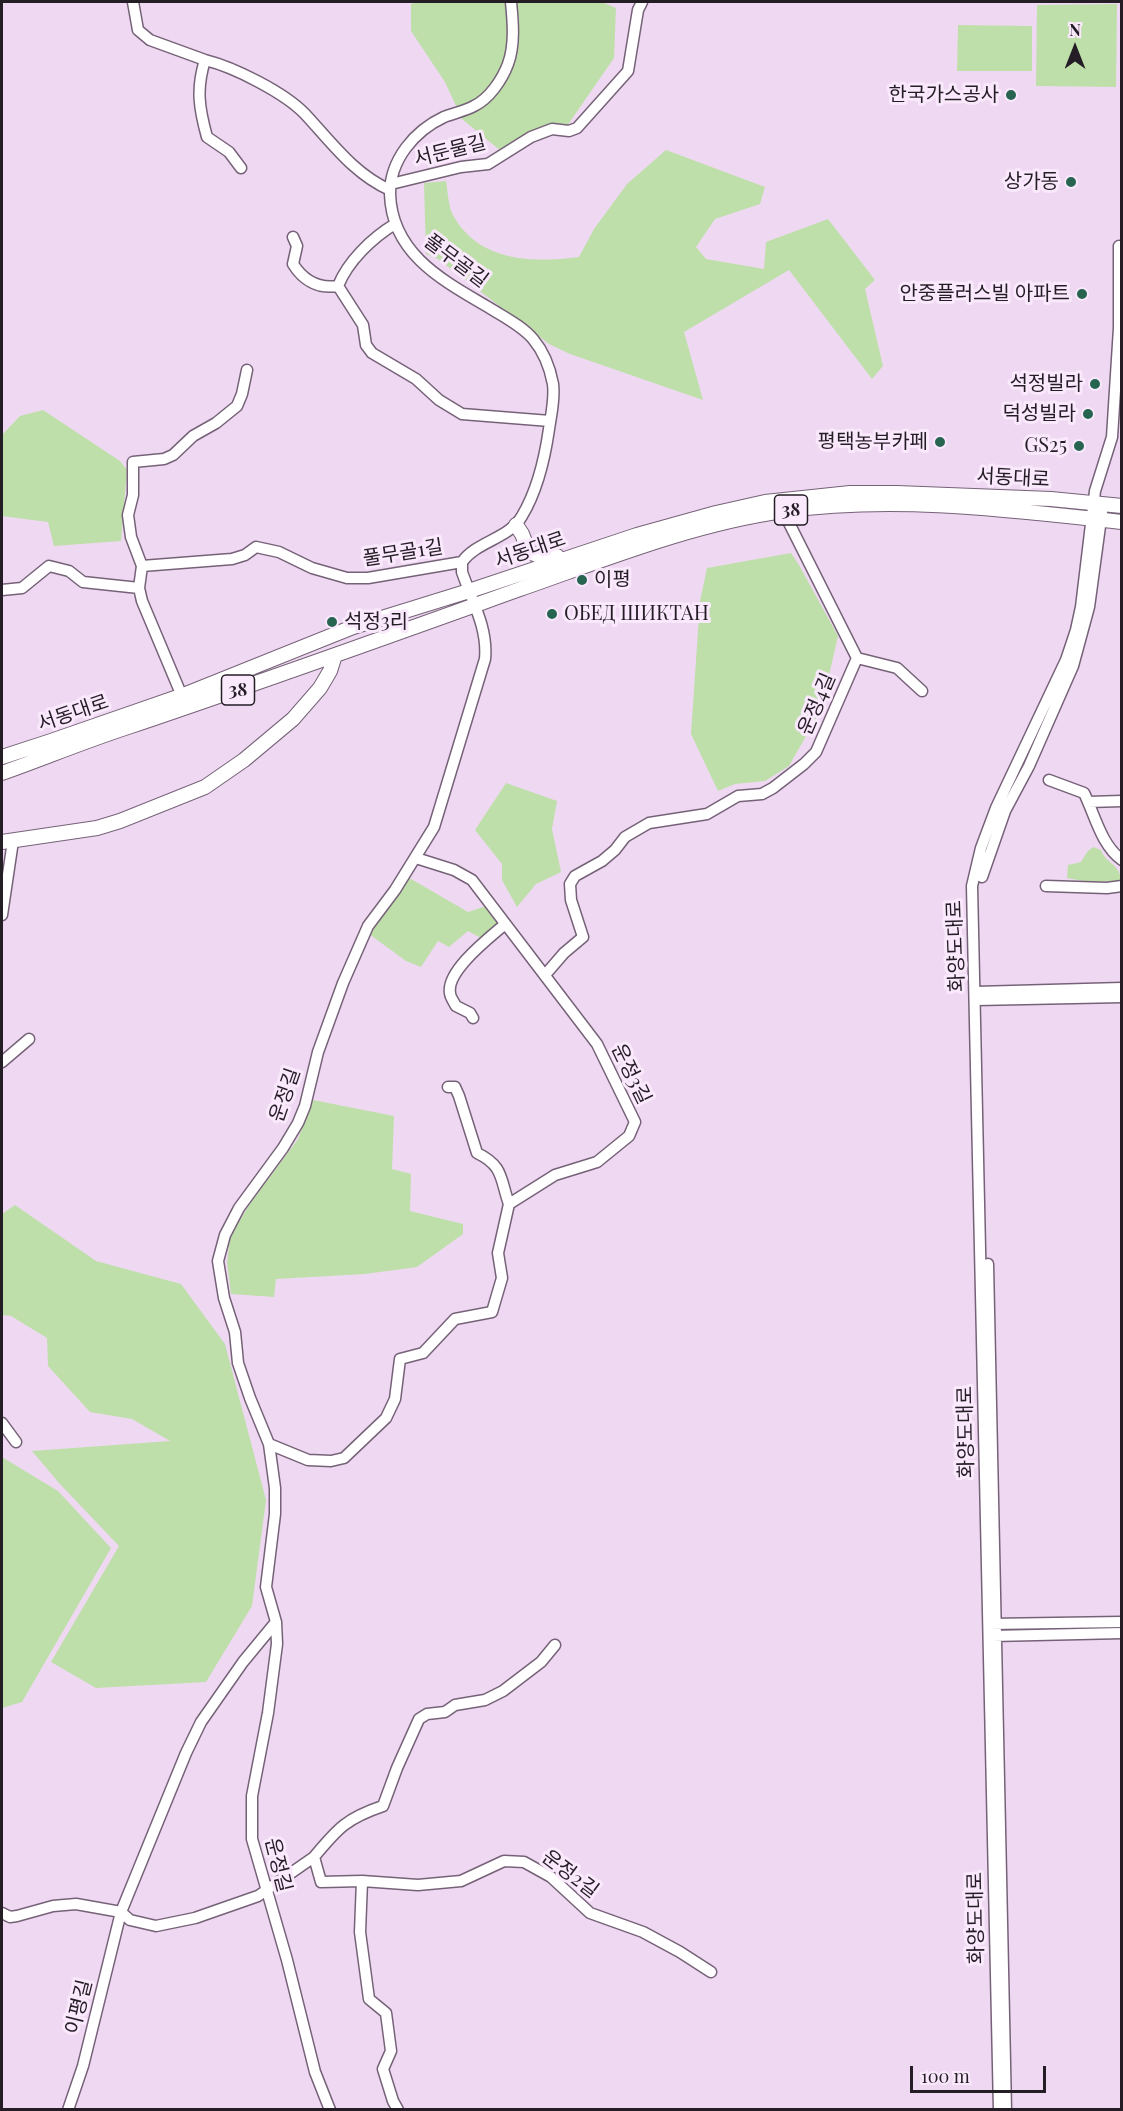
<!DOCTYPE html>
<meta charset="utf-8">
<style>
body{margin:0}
#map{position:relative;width:1123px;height:2111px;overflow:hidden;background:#efd9f2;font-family:"Playfair Display",serif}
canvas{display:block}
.frame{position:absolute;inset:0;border:3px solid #251d26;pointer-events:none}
.north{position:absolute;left:1045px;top:18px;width:60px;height:60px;-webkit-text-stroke:4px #fae8fc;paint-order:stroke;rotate:0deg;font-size:16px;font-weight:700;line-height:24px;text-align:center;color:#251d26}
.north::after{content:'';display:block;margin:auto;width:21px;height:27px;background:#251d26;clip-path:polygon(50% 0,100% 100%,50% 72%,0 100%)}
.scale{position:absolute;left:910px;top:2066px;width:136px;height:27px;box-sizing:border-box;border:3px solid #251d26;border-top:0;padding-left:8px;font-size:18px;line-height:21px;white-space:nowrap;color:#251d26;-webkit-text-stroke:4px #fae8fc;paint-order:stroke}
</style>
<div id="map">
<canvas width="1123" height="2111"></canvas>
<div class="frame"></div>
<div class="north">N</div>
<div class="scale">100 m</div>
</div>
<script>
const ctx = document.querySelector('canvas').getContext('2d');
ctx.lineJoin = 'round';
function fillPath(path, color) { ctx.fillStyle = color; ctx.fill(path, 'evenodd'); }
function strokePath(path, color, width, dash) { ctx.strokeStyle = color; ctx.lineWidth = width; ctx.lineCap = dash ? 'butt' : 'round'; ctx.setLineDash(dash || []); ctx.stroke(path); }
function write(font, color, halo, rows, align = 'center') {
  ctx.font = font + ' "Playfair Display","Noto Sans KR",serif'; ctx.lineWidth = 6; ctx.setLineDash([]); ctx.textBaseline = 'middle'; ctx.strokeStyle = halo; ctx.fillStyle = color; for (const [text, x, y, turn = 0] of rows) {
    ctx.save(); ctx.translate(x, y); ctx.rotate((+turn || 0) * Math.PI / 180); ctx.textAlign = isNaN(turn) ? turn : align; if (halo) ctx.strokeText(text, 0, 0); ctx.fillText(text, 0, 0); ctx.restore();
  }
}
fillPath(new Path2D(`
 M418,2H602L616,8L614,58L567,126L502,152L462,119L445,82L411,31V4Z
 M1117,4L1116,87L1036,86L1037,5Z
 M958,25L1032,26V71H957Z
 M666,150L765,187L760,204L715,219L696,247L706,259L764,269L766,242L828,219L875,280L865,289L883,366L872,379L789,270L684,332L703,400L570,354L549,344L438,259L426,254L424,183L446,181C448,192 448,208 454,217C480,262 533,263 579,257L594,229L627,184Z
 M43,410L120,461L127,470L121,541L54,546L48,522L2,516V435L20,416Z
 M791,553L799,565L838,636L821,710L789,766L765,781L735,784L718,791L691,734L700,601L707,568Z
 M506,783L557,801L552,829L561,872L536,884L517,907L502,880V864L475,830Z
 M1093,847L1101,850C1105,863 1123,866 1120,881L1089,882L1067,878L1068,865L1081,862L1087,852Z
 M399,872L468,912L486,906L500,923L481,938L468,931L449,947L438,941L421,967L406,961L369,934Z
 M313,1100L394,1116L392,1169L411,1174L410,1211L463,1224V1234L417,1267L365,1274L276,1279L274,1297L231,1294L227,1263L230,1237L249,1205L298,1139Z
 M15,1205L96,1261L181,1284L225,1344L266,1500L252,1606L206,1682L96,1688L51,1662L119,1546L59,1483L32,1451L170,1441L132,1419L90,1412L48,1366L47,1338L11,1316L2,1315V1214Z
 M2,1457L58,1491L111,1548L22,1702L2,1708Z`), '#bedfa9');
const minor = new Path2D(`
 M133,2L138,30L150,40L205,60
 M241,168L229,152L207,137C199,108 196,89 205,60C234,67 285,93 305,114C332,143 354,174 390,190
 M391,184L461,167L488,164L531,137L552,129L569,131L577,128L628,71L638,10L642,2
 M293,237L297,246L293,264C303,280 318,289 338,286L363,325L366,345L372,353L416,379L439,400L462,414L550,421
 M338,286C348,261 372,238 395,224
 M142,566L131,537L128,515L133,495V462L164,459L173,455L193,436L216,423L237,406L242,394L247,370
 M2,590L22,588L49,566L69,571L83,582L139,588
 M857,658L897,668L922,691
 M184,701L142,601L139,588L142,566L232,559L245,555L256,547L279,552L312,568L347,578H368L462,562
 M1049,780L1084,793C1095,815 1101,845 1122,860
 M1088,802L1122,801
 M982,877L1005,811L1029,766L1073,666L1089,607L1103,504
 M1046,886L1107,888L1122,886
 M2,915L13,841
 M545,975L564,953L583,937L571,900L570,884L575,876L602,861L615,850L625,837L649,823L707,814L738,796L762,794L773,788L804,764L816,752L857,658L783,511
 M976,992L1122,988
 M976,1000L1122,997
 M473,1018L470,1013L456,1006C454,1002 450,997 450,993C446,971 489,938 504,925
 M2,1062L29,1039
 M448,1087H455L459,1096L477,1153C504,1166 500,1179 509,1204
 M988,1264L1006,2110
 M2,1423L16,1442
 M269,1444L308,1460L331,1461L344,1458L386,1418L395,1399L400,1359L423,1353L455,1319L492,1312L502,1278L498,1253L509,1204L555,1175L597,1162L629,1136L635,1122L597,1044L472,880L454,870L416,858
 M990,1624L1122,1622
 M993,1636L1122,1633
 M314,1857C338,1828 347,1818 383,1806L397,1768L419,1719L427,1714L445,1712L455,1705L485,1700L503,1691L541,1662L555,1645
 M362,1881L360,1932L369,1999L386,2013L391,2051L383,2069L393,2101L398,2110
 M2,1913L10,1917L17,1916L53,1906L76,1904L121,1912L130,1920L156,1926L195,1918L258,1896L314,1857L321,1882L362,1881L418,1885L461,1881L504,1861L524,1862L551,1877L590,1913L643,1932L680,1952L711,1972
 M68,2110L83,2066L121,1912L186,1753L201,1722L243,1662L276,1622
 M330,2110L315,2072L287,1960L252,1839V1796L268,1713L277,1644L276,1622L266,1587L275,1514V1488L269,1444L250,1398L238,1363L235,1332L224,1298L218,1261L225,1235L239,1208L283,1148L298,1123L305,1106L318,1052L343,983L368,926L395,890L434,827L485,659C488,628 472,601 462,572V562C477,541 509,539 522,516C537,491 545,457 549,429C551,415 555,399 553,384C550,368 544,352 533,339C523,327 506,318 493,310C446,282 392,256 390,194C390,160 414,131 444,117C454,113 465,111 474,106C489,99 502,80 508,64C515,45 513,22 511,2
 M999,2110L972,886L981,848L996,808L1066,660L1076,630L1081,607L1095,491L1112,437L1119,328V246`);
const major = new Path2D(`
 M516,525L522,534L529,552L542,557L557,556
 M2,757L51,741L186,694L353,627L469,591L637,535L716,513L765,502L850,493H897L1051,499L1122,506
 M2,773C44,758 85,741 128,727C259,683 389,636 520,589C606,559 692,524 783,511C895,495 1010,510 1122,522
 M2,842L97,828L120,821L205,787L244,760L293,719L320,688L330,671L335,655`);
strokePath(minor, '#766278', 13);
strokePath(major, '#766278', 16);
strokePath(minor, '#fff', 10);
strokePath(major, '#fff', 14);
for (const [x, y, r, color] of [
 [1011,95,6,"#276550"],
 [1071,182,6,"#276550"],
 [1082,294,6,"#276550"],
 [1095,384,6,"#276550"],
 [1088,414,6,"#276550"],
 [940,442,6,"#276550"],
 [1079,446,6,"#276550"],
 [582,580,6,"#276550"],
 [552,614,6,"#276550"],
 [332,622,6,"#276550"]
]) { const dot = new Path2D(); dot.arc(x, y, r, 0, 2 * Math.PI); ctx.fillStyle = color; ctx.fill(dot); strokePath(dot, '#fae8fc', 2); }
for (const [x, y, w] of [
 [791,510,33],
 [238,690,33]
]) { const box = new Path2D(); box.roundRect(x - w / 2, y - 15, w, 30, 4.5); ctx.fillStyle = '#fae8fc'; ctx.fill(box); strokePath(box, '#251d26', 1.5); }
write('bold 18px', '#251d26', null, [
 ["38",791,510],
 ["38",238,690]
]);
write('20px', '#251d26', '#fae8fc', [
 ["한국가스공사",999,95],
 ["상가동",1059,182],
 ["안중플러스빌 아파트",1070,294],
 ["석정빌라",1083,384],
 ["덕성빌라",1076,414],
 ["평택농부카페",928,442],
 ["GS25",1067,446],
 ["이평",594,580,"left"],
 ["ОБЕД ШИКТАН",564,614,"left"],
 ["석정3리",344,622,"left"]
], 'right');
write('20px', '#251d26', '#fae8fc', [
 ["서둔물길",450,151,-14],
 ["풀무골길",456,261,37],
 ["서동대로",1013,478,3],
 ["서동대로",530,550,-19],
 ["풀무골1길",403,553,-9],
 ["운정4길",817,704,-67],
 ["서동대로",73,713,-19],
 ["화양도대로",956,946,-92],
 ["운정3길",631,1074,64],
 ["운정길",285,1095,-71],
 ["화양도대로",966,1432,-91],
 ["운정길",278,1865,76],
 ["운정2길",570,1874,37],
 ["화양도대로",976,1918,-91],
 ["이평길",79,2007,-76]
]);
</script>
